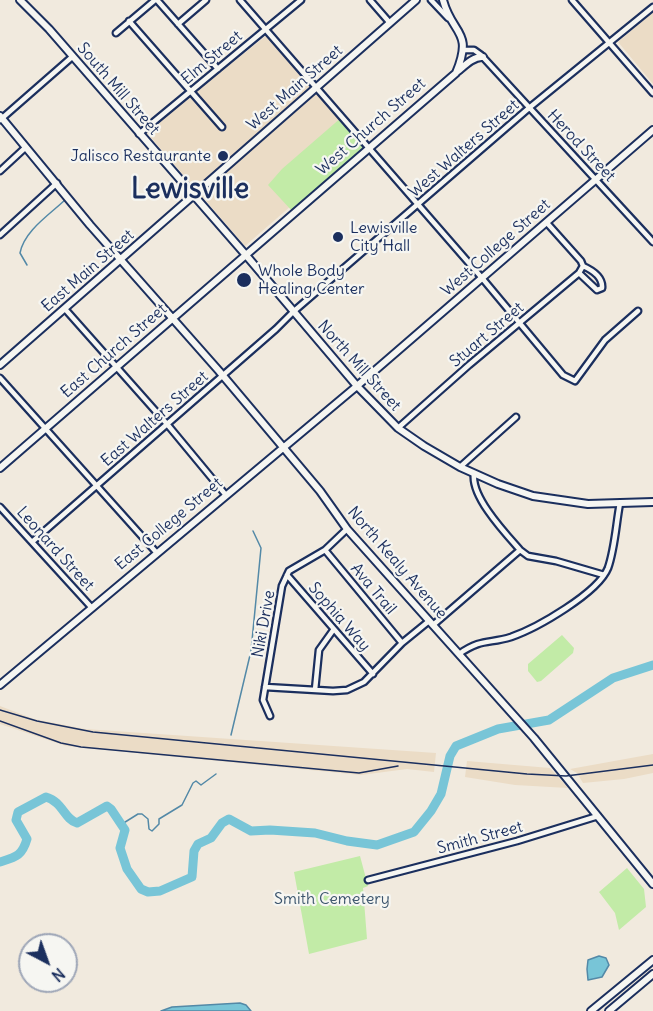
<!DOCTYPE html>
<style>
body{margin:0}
#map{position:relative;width:653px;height:1011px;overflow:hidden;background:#f1eade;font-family:Delius,sans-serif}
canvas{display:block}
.north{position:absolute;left:18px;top:933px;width:60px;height:60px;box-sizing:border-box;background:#f6f6f2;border:2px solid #9ea6b7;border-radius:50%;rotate:139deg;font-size:16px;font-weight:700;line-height:24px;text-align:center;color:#1b2f5e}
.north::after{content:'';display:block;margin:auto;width:21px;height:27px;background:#1b2f5e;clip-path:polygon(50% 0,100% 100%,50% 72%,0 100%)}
</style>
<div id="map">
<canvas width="653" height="1011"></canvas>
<div class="north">N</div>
</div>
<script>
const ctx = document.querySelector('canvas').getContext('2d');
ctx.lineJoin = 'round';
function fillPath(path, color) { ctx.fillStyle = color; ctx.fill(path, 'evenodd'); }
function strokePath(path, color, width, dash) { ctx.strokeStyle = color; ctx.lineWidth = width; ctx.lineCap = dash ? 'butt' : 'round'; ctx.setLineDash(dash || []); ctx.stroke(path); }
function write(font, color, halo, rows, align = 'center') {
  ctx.font = font + ' Delius,sans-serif'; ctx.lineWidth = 4.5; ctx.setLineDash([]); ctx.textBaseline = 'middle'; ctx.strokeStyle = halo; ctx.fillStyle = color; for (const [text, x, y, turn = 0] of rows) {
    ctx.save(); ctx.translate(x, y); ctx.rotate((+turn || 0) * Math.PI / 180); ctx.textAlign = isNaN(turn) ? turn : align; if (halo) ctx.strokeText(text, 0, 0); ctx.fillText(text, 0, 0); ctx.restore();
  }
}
fillPath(new Path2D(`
 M653,12V84L618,42Z
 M267,35L361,145L245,246L146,132Z
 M0,706L34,719L85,729L436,753L434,772L407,769L361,775L66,746L0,724Z
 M653,754V773L624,779L583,783L577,773L570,769Z
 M467,761L550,768L568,788L515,785L465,777Z`), '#ebdcc6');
fillPath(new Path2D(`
 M342,117L369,147L293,212L268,185L282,169Z
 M562,635L574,648L573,653L541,681L537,682L528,671V664Z
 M360,856L368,886L363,888L367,939L309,954L294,872Z
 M627,868L644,889L646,907L619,930L615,913L599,892Z`), '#c2eba7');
const water = new Path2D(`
 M599,956L606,958L609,965L602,977L588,980L587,969L588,960Z
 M240,1003L246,1005L251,1011H161L172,1007Z`);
fillPath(water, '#78c5d7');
strokePath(water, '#5389a7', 1.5);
strokePath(new Path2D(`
 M27,265L20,253C24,231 49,215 65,200
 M231,735L251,651L261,548L253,531
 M122,824L138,814H142L148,819L149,829L152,831L159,824V819L182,805L193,783L196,781L201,785L216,774`), '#5389a7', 1.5);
strokePath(new Path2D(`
 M0,862C16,857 22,856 27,839L16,820L18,812L46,797C63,802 64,819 77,823L107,806L111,809L125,830L120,848L127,869L141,889L148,892L160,891L192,877L194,851L198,844L211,838L222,823L229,819L251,831L270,830L315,833L347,841L377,845L414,832L431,811L441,794L450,756L456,746L498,729L549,720L613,678L653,665`), '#78c5d7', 9);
const street = new Path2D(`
 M157,0L218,69
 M240,0L482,278L563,375L575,381L605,340L638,311
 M370,0L390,23
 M431,0L448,18
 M572,0L653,93
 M129,21L222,127
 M178,24L206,0
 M116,33L155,0
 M463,50H474L481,55L653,242
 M0,120L72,57
 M139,134L301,0
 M0,171L26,147
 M0,235L57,183
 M579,273L597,290L602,288C603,277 592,270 583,266
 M65,309L167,424L225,494
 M0,378L156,552
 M398,428L469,365L579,273L583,266L581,261L547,223
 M460,467L516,417
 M474,474C471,497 505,533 520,550L528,556L556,561L604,575
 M0,507L92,608
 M32,542L276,329L293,312L529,108L653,7
 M325,550L402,643
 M287,575L373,674
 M433,625L520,550
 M459,654C482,638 489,644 511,637C537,628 598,593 608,568C615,548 616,524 620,503
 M265,687L333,691L347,690L364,682L402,643L429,621
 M315,690L319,650L334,629
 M270,716L263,700L282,586L289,571L325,550L347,529
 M368,880L517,841L598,816`);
const secondary = new Path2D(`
 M20,0L49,29L245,254L357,386L398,428L424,446L460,467L498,484L533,496L588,504L653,502
 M458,71C465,65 474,56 483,57
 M0,116L90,225L219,371L320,491L347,529L534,738L653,884
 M0,365L416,0
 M0,468L456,73C474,30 452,35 443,0
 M0,685L357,386L653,130
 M591,1011L653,960
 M609,1011L653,974`);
strokePath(street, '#1b2f5e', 9);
strokePath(secondary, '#1b2f5e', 10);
strokePath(street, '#f6f6f2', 4.5);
strokePath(secondary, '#f6f6f2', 6);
strokePath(new Path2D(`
 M0,710L37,721L93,732L527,774L566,776L653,765
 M0,721L61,743L81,747L359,773L398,766`), '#1b2f5e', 1.5);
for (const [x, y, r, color] of [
 [223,156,6,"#1b2f5e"],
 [338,237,6,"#1b2f5e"],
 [244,280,8,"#1b2f5e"]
]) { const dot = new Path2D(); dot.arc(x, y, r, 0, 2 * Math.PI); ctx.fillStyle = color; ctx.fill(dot); strokePath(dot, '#f6f6f2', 2); }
write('16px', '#1b2f5e', '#f6f6f2', [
 ["Elm Street",212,58,-40],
 ["West Main Street",295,88,-41],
 ["South Mill Street",118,89,49],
 ["West Church Street",371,127,-41],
 ["Herod Street",581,146,47],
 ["West Walters Street",464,149,-41],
 ["West College Street",496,248,-41],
 ["East Main Street",88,271,-41],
 ["Stuart Street",487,335,-40],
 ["East Church Street",114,351,-41],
 ["North Mill Street",359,366,48],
 ["East Walters Street",155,419,-41],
 ["East College Street",169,524,-40],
 ["Leonard Street",55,549,48],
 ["North Kealy Avenue",397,563,49],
 ["Ava Trail",373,589,50],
 ["Sophia Way",339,617,49],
 ["Niki Drive",264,624,-80],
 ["Smith Street",480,838,-15]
]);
write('16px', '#1b2f5e', '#f6f6f2', [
 ["Jalisco Restaurante",211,156,"right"],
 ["Lewisville",350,228],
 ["City Hall",350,246],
 ["Whole Body",258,271],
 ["Healing Center",258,289]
], 'left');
write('16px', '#3c556d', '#f6f6f2', [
 ["Smith Cemetery",332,899]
]);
write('bold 28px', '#1b2f5e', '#f6f6f2', [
 ["Lewisville",190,190]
]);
</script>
